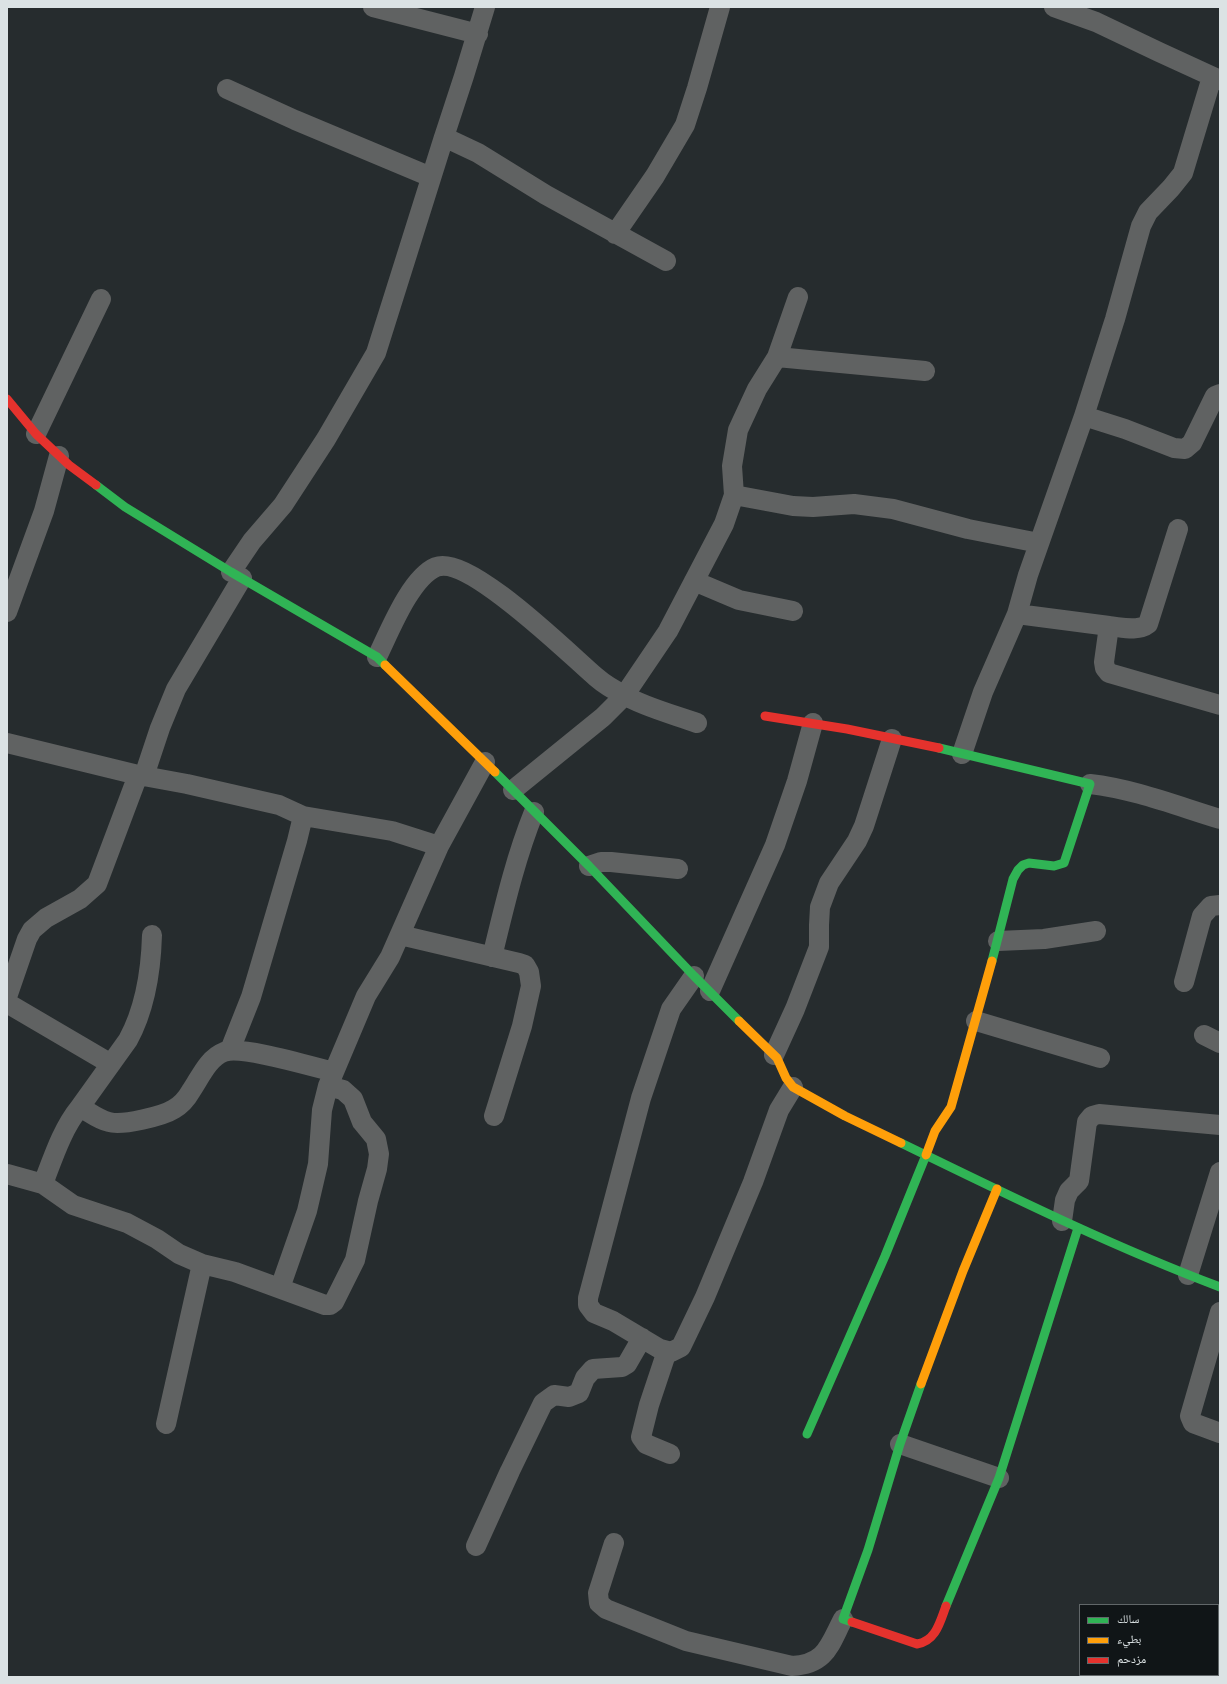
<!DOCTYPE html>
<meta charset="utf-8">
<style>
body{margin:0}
#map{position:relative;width:1227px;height:1684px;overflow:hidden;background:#262c2e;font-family:"Source Serif 4","Noto Naskh Arabic",serif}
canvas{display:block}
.frame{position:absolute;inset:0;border:8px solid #dbe2e4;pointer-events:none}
.legend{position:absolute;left:1079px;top:1604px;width:140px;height:72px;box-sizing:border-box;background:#101517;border:1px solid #616769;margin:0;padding:5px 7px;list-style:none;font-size:12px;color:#dbe2e4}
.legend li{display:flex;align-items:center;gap:8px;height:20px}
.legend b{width:20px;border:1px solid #616769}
</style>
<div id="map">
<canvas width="1227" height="1684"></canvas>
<div class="frame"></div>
<ul class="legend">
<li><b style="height:5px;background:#30b455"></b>سالك</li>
<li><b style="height:5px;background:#ff9f0a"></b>بطيء</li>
<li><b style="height:5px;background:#e5322d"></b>مزدحم</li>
</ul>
</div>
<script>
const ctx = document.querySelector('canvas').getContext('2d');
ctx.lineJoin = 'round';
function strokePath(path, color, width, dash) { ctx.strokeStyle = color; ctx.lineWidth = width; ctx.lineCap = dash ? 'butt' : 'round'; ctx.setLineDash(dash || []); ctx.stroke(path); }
strokePath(new Path2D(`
 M373,7L478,34
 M1054,7L1096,22L1159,52L1220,80
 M227,89L295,120L431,177
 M444,137L464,76L485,7
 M615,234L655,176L685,125L697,88L720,7
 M777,357L925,371
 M1220,394L1215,396L1192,443L1185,449L1174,448L1125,429L1084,416L1028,575L1017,614L1109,626L1104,662L1105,668L1109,673L1220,705
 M1084,416L1115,319L1141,226L1148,212L1171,188L1183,173L1212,77
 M36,434L101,299
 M734,495L793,506L813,507L854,504L893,509L968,529L1039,543
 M231,572L252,541L283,505L326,439L376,353L444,137L478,153L546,195L666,261
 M694,581L739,600L793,611
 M7,612L44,511L59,456
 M1109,626C1121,627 1138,632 1148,624L1178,529
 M377,657C389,633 410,578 436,567C469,554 570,655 596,677C604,684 614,690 624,695C644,707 675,715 697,723
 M7,743L138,775L187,784L279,805L303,816L297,841L251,997L230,1050
 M962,754L983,692L1017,614
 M144,776L160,728L176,689L242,578
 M1090,784C1134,789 1177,806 1220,819
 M513,790L603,717L624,696L668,631L724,524L734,495L732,466L738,430L757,389L777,357L798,297
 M303,816L392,831L439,846
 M589,866L601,862H611L678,869
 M400,935L519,963L525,965L529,972L531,986L522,1026L494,1116
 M998,941L1044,939L1096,931
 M492,957C504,908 515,859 534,812
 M694,976L671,1009L641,1098L588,1298V1305L594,1313L613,1321L660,1349L671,1352L681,1347L705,1297L753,1182L779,1110L793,1087
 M1184,982L1202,916L1211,906L1220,905
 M710,991L775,845L797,781L813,723
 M7,997L27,939L32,930L46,918L80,899L97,884L138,775
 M7,1003L111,1064
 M976,1021L1100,1058
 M1204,1035L1220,1043
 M774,1055L795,1009L819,947V925L820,907L829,883L857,841L864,826L892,739
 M80,1107L128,1040C145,1009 151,970 152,935
 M7,1174L43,1184L73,1205L127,1223L157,1239L179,1254L202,1264L235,1272L325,1305H330L334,1302L355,1260L368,1201L377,1169L379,1154L376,1139L362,1122L353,1099L343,1090L328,1086
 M43,1184C53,1158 62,1129 80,1107C89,1112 99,1120 109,1122C122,1126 163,1116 174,1109C181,1105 187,1098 191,1091C200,1078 208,1058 224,1052C241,1045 313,1067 334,1072
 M1062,1221L1065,1200L1069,1191L1079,1181L1087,1122L1092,1116L1099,1114L1220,1125
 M1188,1275L1220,1172
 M280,1288L307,1211L318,1164L322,1110L328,1086L366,996L390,957L439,846L485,762
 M1220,1312L1190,1416L1193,1423L1220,1433
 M667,1351L649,1405L641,1437L646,1444L670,1454
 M166,1424L202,1264
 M900,1444L999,1478
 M614,1543L598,1593L599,1603L606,1609L686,1641L792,1666C826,1664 829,1646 843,1619
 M476,1546L510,1471L543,1403L554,1395L569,1397L579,1393L585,1378L593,1369L622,1367L627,1364L642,1338`), '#606262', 20);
strokePath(new Path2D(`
 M96,485L125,507L231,572L377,657L385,665
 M939,748L1090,784L1064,863L1054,866L1029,863L1023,865L1018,870L1013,879L992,961
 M495,772L589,866L694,976L739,1021
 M901,1143C1006,1194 1111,1246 1220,1287
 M807,1434L885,1256L926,1155
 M946,1606L999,1478L1078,1228
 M852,1622L843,1619L868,1550L900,1444L921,1384`), '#30b455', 9);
strokePath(new Path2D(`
 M385,665L495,772
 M739,1021L777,1058L786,1078L793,1087L845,1116L901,1143
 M926,1155L935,1131L951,1107L992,961
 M921,1384L963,1271L997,1189`), '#ff9f0a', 9);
strokePath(new Path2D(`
 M7,399L36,434L69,465L96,485
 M765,716L847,729L939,748
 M852,1622L917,1644C936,1641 940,1622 946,1606`), '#e5322d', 9);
</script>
